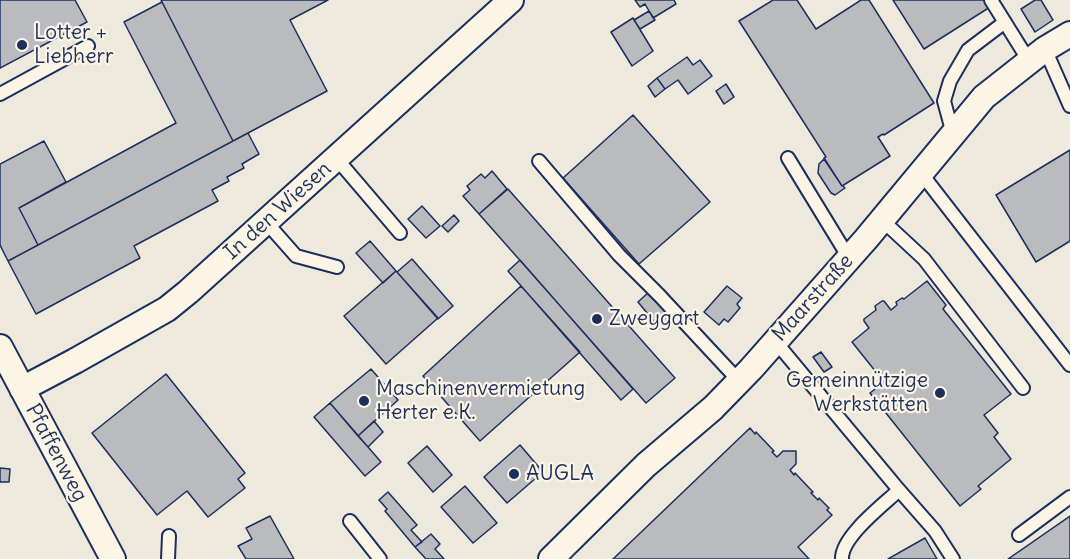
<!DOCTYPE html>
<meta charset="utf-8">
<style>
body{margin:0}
canvas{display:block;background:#eee9dd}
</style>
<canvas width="1070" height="559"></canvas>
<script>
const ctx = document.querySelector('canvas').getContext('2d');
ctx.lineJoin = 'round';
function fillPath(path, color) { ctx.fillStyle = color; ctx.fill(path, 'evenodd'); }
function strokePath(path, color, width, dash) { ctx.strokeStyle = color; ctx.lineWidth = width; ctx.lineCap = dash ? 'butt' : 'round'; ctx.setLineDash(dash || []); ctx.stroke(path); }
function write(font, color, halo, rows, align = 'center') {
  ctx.font = font + ' Delius,sans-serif'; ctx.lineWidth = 4.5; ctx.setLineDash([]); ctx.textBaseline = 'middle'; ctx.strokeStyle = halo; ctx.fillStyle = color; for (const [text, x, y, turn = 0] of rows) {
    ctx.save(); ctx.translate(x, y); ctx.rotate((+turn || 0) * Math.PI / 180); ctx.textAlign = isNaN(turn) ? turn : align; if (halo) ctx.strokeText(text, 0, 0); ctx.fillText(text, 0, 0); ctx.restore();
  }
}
const building = new Path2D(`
 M0,0H75L87,22L0,68Z
 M161,0H328L290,20L327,91L233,141Z
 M635,0H674L676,4L653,18L645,4L640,7Z
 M773,0H797L816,29L861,0H869L934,103L884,135L883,134L878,137L890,156L842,186L824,158L826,157L739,21Z
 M893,0H985L990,7L924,49Z
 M1035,0H1041L1053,20L1035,32L1021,9Z
 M162,2L233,141L38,245L19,208L176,123L124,22Z
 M649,11L655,20L640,29L634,20Z
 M633,18L653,51L632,66L611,32Z
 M687,57L693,65L700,60L712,76L688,94L678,80L665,89L657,78Z
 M657,78L665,89L655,97L648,86Z
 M726,84L734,97L724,104L716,91Z
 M633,115L710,202L639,264L563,178Z
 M248,133L259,154L242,164L244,168L227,177L229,181L212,190L218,201L134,246L140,258L36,314L8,261Z
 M44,141L66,182L19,208L38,245L8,261L0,245V164Z
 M1070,150V241L1036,262L996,195Z
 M824,159L842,186H843L845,188L835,195L831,193L818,173L819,164Z
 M492,171L507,189L479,214L463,196L470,190L467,186L481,174L485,178Z
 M508,189L675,378L646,403L479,214Z
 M422,206L440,226L426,238L408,219Z
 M454,215L459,221L448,232L442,226Z
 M370,241L396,271L383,283L356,253Z
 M412,259L453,306L438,319L397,272Z
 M520,260L633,389L621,400L508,271Z
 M396,271L438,318L386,364L344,316Z
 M927,281L946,305L943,309L1011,394L984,415L998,433L994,437L1011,459L978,486L981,489L960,506L870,393L884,382L852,342L869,328L864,321V319L876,310L875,306L882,301H884L891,310L897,305L896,302L902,298L904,299Z
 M521,286L580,352L480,441L423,376Z
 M727,286L742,298L737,304L740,308L728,322L724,319L719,325L704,312Z
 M650,291L674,319L661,330L638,302Z
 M821,352L832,367L824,372L813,357Z
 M371,369L398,400L358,436L330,403Z
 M166,374L245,473L238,479L245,488L208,517L187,491L157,515L92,433Z
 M330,403L381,462L365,476L314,417Z
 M374,421L383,432L368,447L358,436Z
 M750,428L755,434L756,432L774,451L772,452L777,457L783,451H796V464L790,470L794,475L795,473L813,492L811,493L818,500L819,498L829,508L827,510L832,515L798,547L809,559H613Z
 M520,445L543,472L507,503L484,477Z
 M427,446L452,475L433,492L408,463Z
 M0,468L10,469L9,482H0Z
 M465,486L497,523L473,543L441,507Z
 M388,492L417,525L411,530L422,542L415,547L385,511L387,509L379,500Z
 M270,516L294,559H246L238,546L252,539L246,528Z
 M1070,516V559H1008Z
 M431,534L440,544L435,549L444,559H426L415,547Z
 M925,538L937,559H888Z`);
fillPath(building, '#babbbe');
strokePath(building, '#1b2f5e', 1.5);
const lane = new Path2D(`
 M991,0L1029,61
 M1045,49L1070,106
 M0,94L88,46
 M953,134L944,101L950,81L968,50L1005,22
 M336,158L400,233
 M788,158L849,258
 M539,161L619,255L659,295L739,381
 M921,173L1070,365
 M882,220L924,259L1023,388
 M266,222L296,256L337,267
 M775,341L899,490
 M350,521L380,559
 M1019,535L1070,497
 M168,559L169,536
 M842,559C841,537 883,505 899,490L935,531L953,559`);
const street = new Path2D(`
 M0,347L113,559
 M22,389L75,361L167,309L188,292L511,0
 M551,559L646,465L713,408L751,369L866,239L984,97L1045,49L1070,34`);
strokePath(lane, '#1b2f5e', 16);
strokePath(street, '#1b2f5e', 28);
strokePath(lane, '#fcf5e5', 12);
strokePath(street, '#fcf5e5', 24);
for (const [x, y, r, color] of [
 [22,45,6,"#1b2f5e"],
 [597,319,6,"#1b2f5e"],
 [940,393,6,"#1b2f5e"],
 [364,401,6,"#1b2f5e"],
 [514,474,6,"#1b2f5e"]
]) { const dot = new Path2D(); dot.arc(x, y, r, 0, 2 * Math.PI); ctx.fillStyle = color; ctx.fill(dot); strokePath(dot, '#fcf5e5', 2); }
write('21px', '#1b2f5e', '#fcf5e5', [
 ["Lotter +",34,33],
 ["Liebherr",34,57],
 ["Zweygart",609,319],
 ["Gemeinnützige",928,381,"right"],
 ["Werkstätten",928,405,"right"],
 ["Maschinenvermietung",376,389],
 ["Herter e.K.",376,413],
 ["AUGLA",526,474]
], 'left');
write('21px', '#1b2f5e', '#fcf5e5', [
 ["In den Wiesen",278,211,-42],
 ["Maarstraße",813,298,-48],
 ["Pfaffenweg",56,453,62]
]);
</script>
